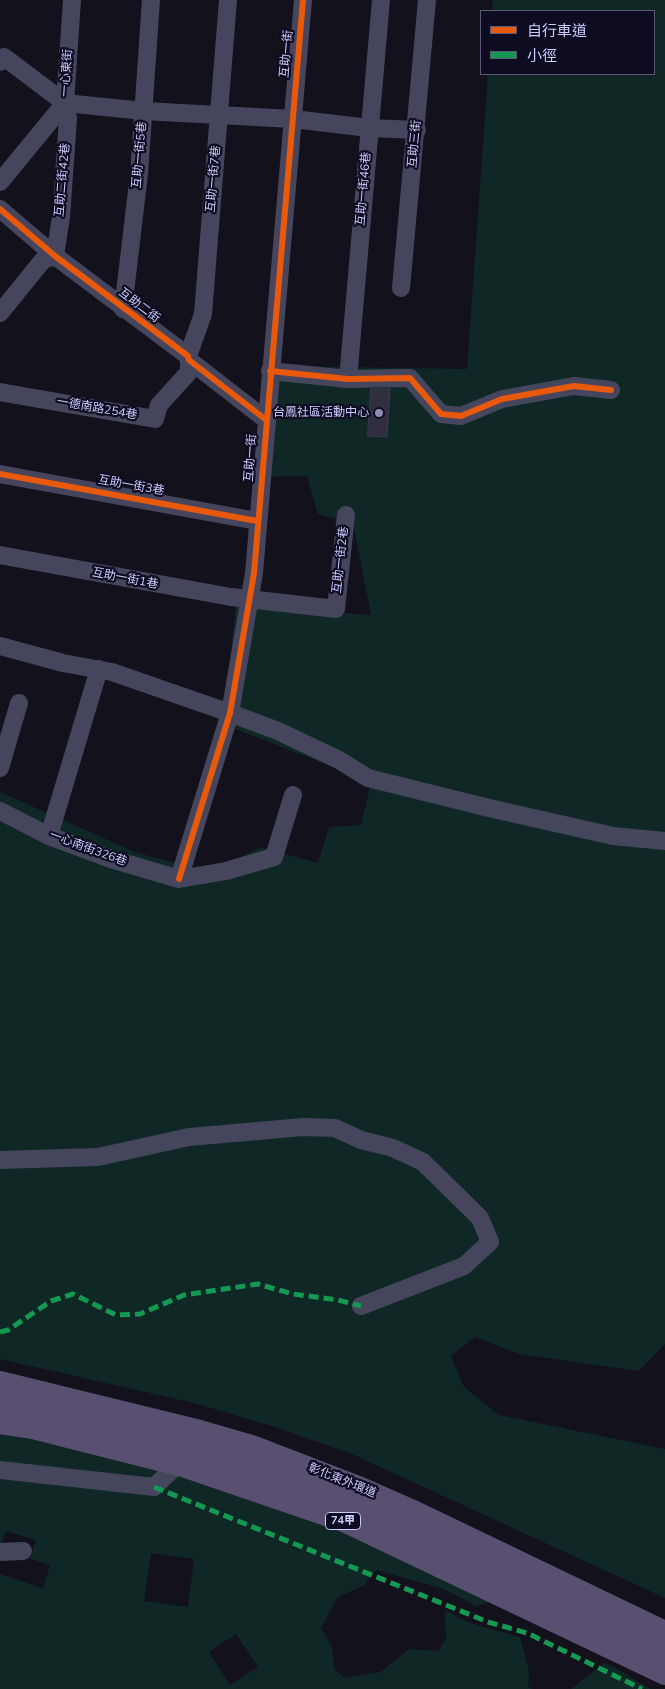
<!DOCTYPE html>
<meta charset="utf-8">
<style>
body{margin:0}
#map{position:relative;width:665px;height:1689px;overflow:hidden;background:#12111c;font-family:"Nunito Sans","Noto Sans TC",sans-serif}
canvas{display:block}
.legend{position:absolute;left:480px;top:10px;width:175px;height:65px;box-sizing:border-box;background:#0e0c21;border:1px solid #5b597a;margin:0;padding:6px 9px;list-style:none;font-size:15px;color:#ceccff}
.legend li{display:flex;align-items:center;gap:10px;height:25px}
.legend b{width:25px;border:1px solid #5b597a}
</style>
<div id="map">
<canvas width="665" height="1689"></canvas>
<ul class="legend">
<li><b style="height:6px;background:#e8590c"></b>自行車道</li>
<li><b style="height:6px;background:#139951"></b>小徑</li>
</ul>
</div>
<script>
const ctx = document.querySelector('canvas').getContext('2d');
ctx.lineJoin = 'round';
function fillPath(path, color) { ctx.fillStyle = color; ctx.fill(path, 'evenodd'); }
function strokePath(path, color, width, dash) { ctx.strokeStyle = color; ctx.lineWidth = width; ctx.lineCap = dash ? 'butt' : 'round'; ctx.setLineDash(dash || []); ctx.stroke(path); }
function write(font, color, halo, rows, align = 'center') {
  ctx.font = font + ' "Nunito Sans","Noto Sans TC",sans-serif'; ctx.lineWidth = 4.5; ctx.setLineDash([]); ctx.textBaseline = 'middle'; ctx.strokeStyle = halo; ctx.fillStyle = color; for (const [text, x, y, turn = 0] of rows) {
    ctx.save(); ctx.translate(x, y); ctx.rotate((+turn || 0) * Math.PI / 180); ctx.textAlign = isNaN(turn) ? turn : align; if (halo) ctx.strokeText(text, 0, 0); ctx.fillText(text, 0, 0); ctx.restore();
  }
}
fillPath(new Path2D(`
 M493,0H665V1344L639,1371L519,1354L475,1337L451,1356L464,1387L499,1415L665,1449V1598L352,1454L275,1427L194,1403L0,1359V792L135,852L210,873L260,847L318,863L329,827L361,825L370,787L343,771L223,724L236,604L371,615L353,523L318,514L307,476L258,477L261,377L283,366L467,369L488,74H654V11H492Z
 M0,1427L291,1502L490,1602L476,1606L444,1589L376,1570L363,1586L338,1597L321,1628L332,1647L334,1668L344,1678L380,1672L409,1649L438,1651L446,1639L445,1610L470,1623L520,1637L529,1671L528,1686L532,1689H0V1574L43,1588L50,1565L30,1559L36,1540L6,1531L0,1549ZM151,1553L194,1559L188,1607L144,1601ZM236,1634L258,1667L230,1685L209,1652Z
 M604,1663L610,1665L651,1689H571Z`), '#0f2826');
const building = new Path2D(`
 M371,389H390L387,437L368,436Z`);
fillPath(building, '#302e3f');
strokePath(building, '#3c3a51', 1);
strokePath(new Path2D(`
 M0,62L4,57L65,103L144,111L293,119L369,128L417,130
 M0,182L65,103L72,0
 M0,209L55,256L188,356L189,360L265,419
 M401,288L427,0
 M123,309L139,174L151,0
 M0,313L43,260L55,256L61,217L68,119L65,103
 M188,356L203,314L228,0
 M270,371L348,379L410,378L441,414L461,416L502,399L574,386L611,390
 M348,379L381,0
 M0,392L155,419L159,405L189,372V360
 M0,474L257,521
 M0,555L231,597L336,609L346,515
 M0,646L63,663L112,672L230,713L278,731L339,760L368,778L489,808L613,836L665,841
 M0,768L19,703
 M0,811L49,836L111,859L179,879L226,871L274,857L293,795
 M49,836L99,669
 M179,879L230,713L254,573L303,0
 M0,1160L98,1157L189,1137L303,1127L335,1128L361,1140L393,1148L423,1162L480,1218L490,1242L464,1266L361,1306
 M0,1470L154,1487L177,1465
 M0,1552L23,1551`), '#45465d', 18);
strokePath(new Path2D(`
 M0,1382L200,1431L252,1446L361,1488L411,1510L665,1632
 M0,1402L194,1450L247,1466L352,1503L403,1525L665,1651
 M0,1423L33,1428L183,1466L344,1521L665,1674`), '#594f70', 22);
strokePath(new Path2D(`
 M0,1332L8,1330L51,1301L73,1294L116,1315L140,1314L184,1295L258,1284L293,1294L338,1300L361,1306
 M154,1487L488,1622L527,1633L642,1689`), '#139951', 5, [10, 5]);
strokePath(new Path2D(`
 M0,209L55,256L188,356L189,360L265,419
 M270,371L348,379L410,378L441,414L461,416L502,399L574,386L611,390
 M0,474L257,521
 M179,879L230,713L254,573L303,0`), '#e8590c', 6);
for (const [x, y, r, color] of [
 [379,413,5,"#8c8bb0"]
]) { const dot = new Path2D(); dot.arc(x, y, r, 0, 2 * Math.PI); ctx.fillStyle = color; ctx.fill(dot); strokePath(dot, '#0e0c21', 2); }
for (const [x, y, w] of [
 [343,1521,35]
]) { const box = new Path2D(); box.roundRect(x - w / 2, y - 8.5, w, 17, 4); ctx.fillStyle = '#0e0c21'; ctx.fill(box); strokePath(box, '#ceccff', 1); }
write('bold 11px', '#ceccff', null, [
 ["74甲",343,1521]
]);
write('12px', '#ceccff', '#0e0c21', [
 ["互助一街",287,54,-85],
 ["一心東街",67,73,-86],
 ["互助三街",415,144,-85],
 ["互助一街5巷",140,155,-85],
 ["互助一街7巷",214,179,-85],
 ["互助二街42巷",63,180,-85],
 ["互助一街46巷",364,189,-85],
 ["互助二街",139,306,37],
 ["一德南路254巷",97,409,10],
 ["互助一街",251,458,-86],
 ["互助一街3巷",131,486,10],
 ["互助一街2巷",341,560,-84],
 ["互助一街1巷",125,579,11],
 ["一心南街326巷",88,849,20],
 ["彰化東外環道",342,1481,22]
]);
write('12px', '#ceccff', '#0e0c21', [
 ["台鳳社區活動中心",369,413]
], 'right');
</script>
